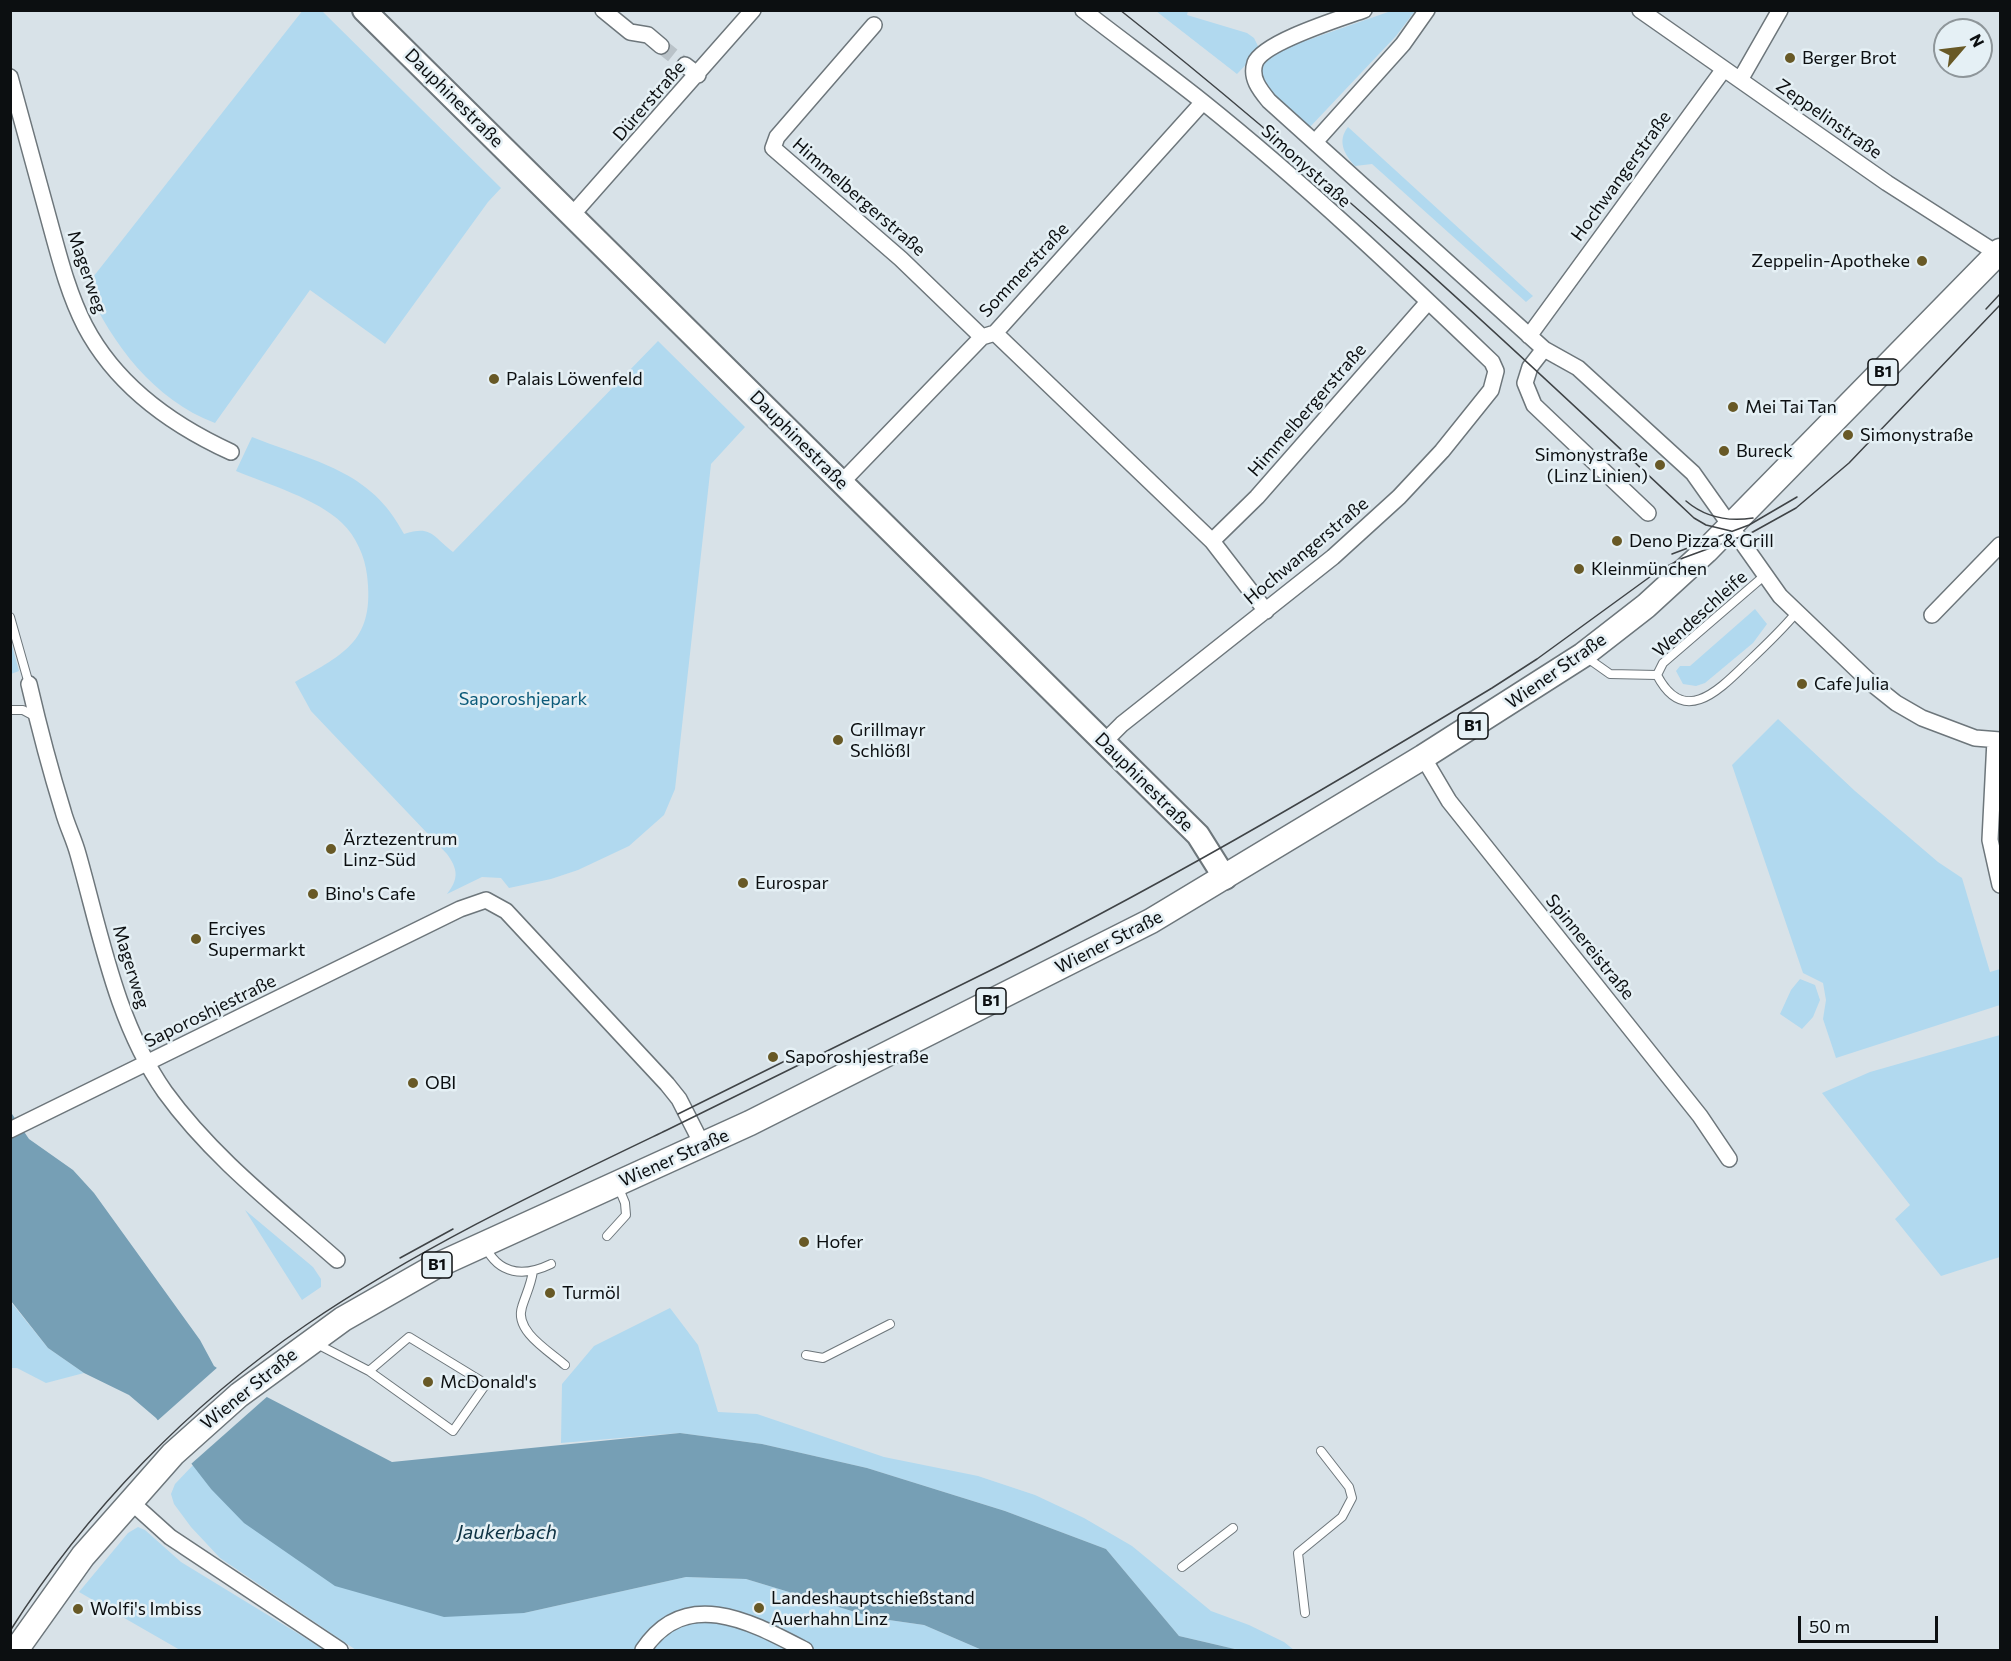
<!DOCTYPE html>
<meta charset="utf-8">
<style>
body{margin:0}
#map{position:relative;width:2011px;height:1661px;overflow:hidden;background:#d8e2e8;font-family:Commissioner,sans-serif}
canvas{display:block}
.frame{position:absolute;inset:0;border:12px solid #0c0f11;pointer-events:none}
.north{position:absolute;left:1933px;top:18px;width:60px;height:60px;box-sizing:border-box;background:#e5f0f5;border:2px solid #8e969a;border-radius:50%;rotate:62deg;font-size:16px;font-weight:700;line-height:24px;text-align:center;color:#0c0f11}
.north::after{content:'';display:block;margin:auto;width:21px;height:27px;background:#685926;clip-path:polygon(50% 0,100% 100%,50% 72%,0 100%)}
.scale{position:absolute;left:1798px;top:1616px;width:140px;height:27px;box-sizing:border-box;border:3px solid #0c0f11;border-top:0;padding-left:8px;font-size:18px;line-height:21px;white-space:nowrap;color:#0c0f11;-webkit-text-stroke:4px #e5f0f5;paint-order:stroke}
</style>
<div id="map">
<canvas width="2011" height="1661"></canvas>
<div class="frame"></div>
<div class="north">N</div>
<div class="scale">50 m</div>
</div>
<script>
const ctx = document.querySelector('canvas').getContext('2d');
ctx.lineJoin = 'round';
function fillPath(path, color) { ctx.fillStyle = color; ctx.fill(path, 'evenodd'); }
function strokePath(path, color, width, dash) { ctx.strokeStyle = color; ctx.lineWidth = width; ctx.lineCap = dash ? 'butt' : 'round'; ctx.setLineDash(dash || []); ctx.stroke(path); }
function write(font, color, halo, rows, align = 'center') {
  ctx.font = font + ' Commissioner,sans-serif'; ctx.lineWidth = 5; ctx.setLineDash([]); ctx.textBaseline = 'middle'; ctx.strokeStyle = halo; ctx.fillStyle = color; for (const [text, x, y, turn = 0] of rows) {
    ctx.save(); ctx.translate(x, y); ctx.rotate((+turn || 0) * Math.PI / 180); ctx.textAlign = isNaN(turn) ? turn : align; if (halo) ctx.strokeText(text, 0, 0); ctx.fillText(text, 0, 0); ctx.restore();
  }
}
fillPath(new Path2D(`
 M303,10L322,11L501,188L488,202L385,344L310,290L215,423C154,400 112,344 86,286Z
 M1156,11H1188L1187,15L1247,33L1254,38L1260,50L1237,74Z
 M1391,11H1415L1396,36L1309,128L1263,85L1260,68L1264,61L1279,50Z
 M1348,127L1533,296L1526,302L1372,164L1355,166C1344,154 1337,141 1348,127Z
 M658,341L745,427L711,464L675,789L664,815L629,846L578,870L551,879L509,888L501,878L482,877L447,894C459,879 458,869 447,854L311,711L295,682C346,653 375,640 367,575C365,557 356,536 342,523C318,499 267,484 236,471L252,437C315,462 371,470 404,534C432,525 432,536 453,552Z
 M1755,609L1767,624L1753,643L1705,683L1696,686L1683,684L1676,671L1680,666H1690Z
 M11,642L19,671L11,674H10Z
 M1778,719L1855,791L1938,862L1962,878L1990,972L2000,969V1005L1836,1058L1823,1019L1826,1000L1823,983L1803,973L1732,765Z
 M1800,979L1815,985L1820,1000L1813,1017L1802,1029L1780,1014L1791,990Z
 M2000,1035V1257L1941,1276L1895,1219L1910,1205L1822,1093L1870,1072Z
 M245,1210L313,1267L321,1279V1287L302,1300Z
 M10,1301L48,1348L84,1373L46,1383L17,1368H11Z
 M670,1308L698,1345L718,1412L757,1414L884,1457L978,1476L1035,1495L1084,1518L1132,1546L1211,1611L1249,1625L1284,1642L1294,1650H1239L1179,1636L1106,1549L1005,1511L867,1468L762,1444L680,1433L561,1443L562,1384L594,1346Z
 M194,1464L211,1489L524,1613L686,1577L746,1579L875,1618L924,1625L982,1650H652L661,1622L646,1634L635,1650H356L220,1558L191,1527L174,1504L171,1494L175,1484Z
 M138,1527L145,1530L181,1562L325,1650H180L79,1592L128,1533Z`), '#b1d9ef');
fillPath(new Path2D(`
 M10,1111L29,1139L73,1170L94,1193L200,1340L214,1366L238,1382L392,1462L680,1433L762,1444L867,1468L1005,1511L1106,1549L1179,1636L1239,1650H982L924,1625L875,1618L746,1579L686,1577L524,1613L444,1617L335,1586L244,1523L211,1489L156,1418L129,1395L84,1373L48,1348L11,1301Z`), '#769fb5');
fillPath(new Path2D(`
 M219,1366L269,1395L191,1464L156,1422Z`), '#d8e2e8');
strokePath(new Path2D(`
 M661,46L685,65`), '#b9c2c8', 15, [15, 8]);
const service = new Path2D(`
 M10,617L29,684
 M1586,657L1610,674L1657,675
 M1657,675C1684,727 1719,690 1747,663C1764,647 1781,631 1796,613
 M1657,675L1663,663L1764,576
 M10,710H23L36,717
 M607,1236L626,1215L625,1203L618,1186
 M485,1246C499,1275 524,1277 551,1264
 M533,1271C531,1285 526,1294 522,1307C514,1331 549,1351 565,1365
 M317,1344L369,1371L453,1431L486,1384L409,1337L369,1371
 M806,1355L823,1358L890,1324
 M1182,1567L1233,1528
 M1305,1613L1298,1553L1342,1517L1352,1498L1349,1487L1321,1451`);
const minor = new Path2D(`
 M603,10L630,32L648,35L661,46
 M1083,10C1123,41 1164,71 1203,102C1304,183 1399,273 1492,362L1496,371L1491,390L1442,451L1399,497L1333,557L1122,724L1104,742
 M1364,10C1342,18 1263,42 1255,63C1250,78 1260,90 1269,101L1544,349L1578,368L1693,473L1780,596L1871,683L1896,703L1922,718L1975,738L2000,740
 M1640,10L1887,183L1998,254
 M874,25L777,137L773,148L901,259L982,337
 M685,65L698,75
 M10,77C24,127 37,177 51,227C60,260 69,295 85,326C116,385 172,425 231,452
 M1740,80L1780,10
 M1315,142L1403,44L1427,10
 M572,215L753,10
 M995,333L1212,541L1266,611
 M1529,336L1724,69
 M1544,349L1530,367L1525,383L1534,405L1648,513
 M842,482L982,337L995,333L1203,102
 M1212,541L1257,497L1428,302
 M1932,615L2000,545
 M29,684C39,727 50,769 63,811C67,826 74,839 78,854C101,935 116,1022 165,1092C212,1157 277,1207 337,1260
 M1995,740L1990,840L2000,885
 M1423,757L1449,801L1700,1116L1729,1159
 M10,1130L460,909L486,900L506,911L667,1084L679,1099L703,1146
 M130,1501L170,1537L340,1650
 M643,1650C686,1585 753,1623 805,1650`);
const secondary = new Path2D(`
 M364,10L1198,835L1225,878`);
const primary = new Path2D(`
 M16,1650L83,1556L173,1454L239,1395L343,1319L436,1266L750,1123L1151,921L1423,757L1583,655L1646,606L1706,551L2000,251`);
strokePath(service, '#6d767b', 10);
strokePath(minor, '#6d767b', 18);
strokePath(secondary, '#6d767b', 26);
strokePath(primary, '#6d767b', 27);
strokePath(service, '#fff', 8);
strokePath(minor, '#fff', 15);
strokePath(secondary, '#fff', 22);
strokePath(primary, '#fff', 24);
strokePath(new Path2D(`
 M1120,10C1320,168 1508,343 1694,518L1706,525L1731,531
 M1986,309L2000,294
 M1686,501C1706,518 1728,522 1753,518
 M1672,554L1749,525L1797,497
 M678,1114L793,1057
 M400,1258L453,1229
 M10,1631C86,1511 189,1405 306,1325C419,1248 544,1189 667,1130C768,1080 870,1030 971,980C1149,893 1322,791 1492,688L1537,659L1658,571L1683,558L1751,533L1796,508L1849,463L2000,305`), '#3f4346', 1.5);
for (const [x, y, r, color] of [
 [1790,58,6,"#685926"],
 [1922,261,6,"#685926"],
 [494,379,6,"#685926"],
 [1733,407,6,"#685926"],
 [1848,435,6,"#685926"],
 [1724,451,6,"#685926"],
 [1660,465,6,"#685926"],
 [1617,541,6,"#685926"],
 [1579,569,6,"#685926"],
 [1802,684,6,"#685926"],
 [838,740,6,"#685926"],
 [331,849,6,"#685926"],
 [743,883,6,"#685926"],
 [313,894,6,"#685926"],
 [196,939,6,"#685926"],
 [773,1057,6,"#685926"],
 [413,1083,6,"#685926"],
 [804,1242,6,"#685926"],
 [550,1293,6,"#685926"],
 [428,1382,6,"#685926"],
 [759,1608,6,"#685926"],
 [78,1609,6,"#685926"]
]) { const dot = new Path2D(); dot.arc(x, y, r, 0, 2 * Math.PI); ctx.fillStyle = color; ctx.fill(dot); strokePath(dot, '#e5f0f5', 2); }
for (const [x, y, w] of [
 [1883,372,30],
 [1473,726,30],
 [991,1001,30],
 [437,1265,30]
]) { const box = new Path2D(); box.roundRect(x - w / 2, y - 13, w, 26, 4.5); ctx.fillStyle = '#e5f0f5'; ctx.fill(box); strokePath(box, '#0c0f11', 1.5); }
write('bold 16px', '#0c0f11', null, [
 ["B1",1883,372],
 ["B1",1473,726],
 ["B1",991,1001],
 ["B1",437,1265]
]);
write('18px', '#0c0f11', '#e5f0f5', [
 ["Berger Brot",1802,58],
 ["Zeppelin-Apotheke",1910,261,"right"],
 ["Palais Löwenfeld",506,379],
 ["Mei Tai Tan",1745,407],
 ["Simonystraße",1860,435],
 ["Bureck",1736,451],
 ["Simonystraße",1648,455,"right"],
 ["(Linz Linien)",1648,476,"right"],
 ["Deno Pizza & Grill",1629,541],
 ["Kleinmünchen",1591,569],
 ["Cafe Julia",1814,684],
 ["Grillmayr",850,730],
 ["Schlößl",850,751],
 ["Ärztezentrum",343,839],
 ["Linz-Süd",343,860],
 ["Eurospar",755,883],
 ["Bino's Cafe",325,894],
 ["Erciyes",208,929],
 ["Supermarkt",208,950],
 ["Saporoshjestraße",785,1057],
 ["OBI",425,1083],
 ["Hofer",816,1242],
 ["Turmöl",562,1293],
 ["McDonald's",440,1382],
 ["Landeshauptschießstand",771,1598],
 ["Auerhahn Linz",771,1619],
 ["Wolfi's Imbiss",90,1609]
], 'left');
write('18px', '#0c0f11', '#e5f0f5', [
 ["Dauphinestraße",454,98,45],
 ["Dürerstraße",649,101,-49],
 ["Zeppelinstraße",1829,119,35],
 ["Simonystraße",1306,166,42],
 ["Hochwangerstraße",1621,176,-54],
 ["Himmelbergerstraße",859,197,41],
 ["Sommerstraße",1024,270,-47],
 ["Magerweg",87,272,71],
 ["Himmelbergerstraße",1307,410,-49],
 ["Dauphinestraße",799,440,45],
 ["Hochwangerstraße",1306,551,-40],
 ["Wendeschleife",1700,614,-42],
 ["Wiener Straße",1556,671,-35],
 ["Dauphinestraße",1144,782,45],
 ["Wiener Straße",1109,942,-27],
 ["Spinnereistraße",1590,947,51],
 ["Magerweg",131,967,73],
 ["Saporoshjestraße",210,1011,-26],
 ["Wiener Straße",674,1158,-24],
 ["Wiener Straße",249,1389,-39]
]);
write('18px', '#0b5a79', '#e5f0f5', [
 ["Saporoshjepark",523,699]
]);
write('italic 20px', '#0d3243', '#e5f0f5', [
 ["Jaukerbach",507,1532]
]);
</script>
